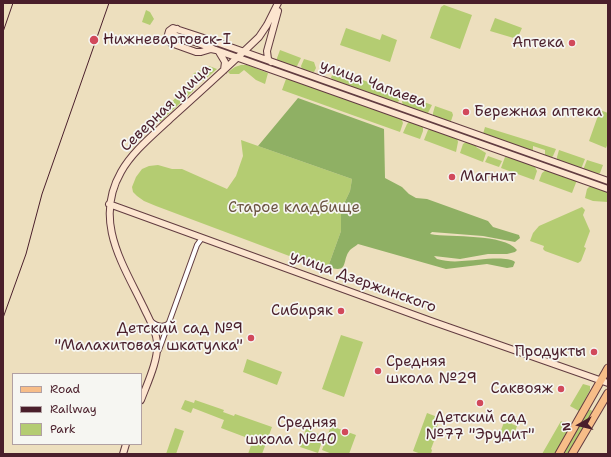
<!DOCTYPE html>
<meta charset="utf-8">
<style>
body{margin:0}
#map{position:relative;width:611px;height:457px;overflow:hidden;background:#eddfbe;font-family:"Shantell Sans",sans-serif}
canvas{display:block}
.frame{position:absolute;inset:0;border:4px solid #4a1f2b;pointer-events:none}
.legend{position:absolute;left:12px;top:373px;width:130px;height:72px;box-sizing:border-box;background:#f6f6f2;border:1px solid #b1a0a2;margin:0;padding:5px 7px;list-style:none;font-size:12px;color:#4a1f2b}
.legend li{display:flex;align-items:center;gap:8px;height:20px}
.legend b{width:20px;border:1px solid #b1a0a2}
.north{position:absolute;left:559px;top:405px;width:40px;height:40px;-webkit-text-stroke:3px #f6f6f2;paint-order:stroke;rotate:262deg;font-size:11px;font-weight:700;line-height:16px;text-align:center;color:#4a1f2b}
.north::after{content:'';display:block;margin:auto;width:14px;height:18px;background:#4a1f2b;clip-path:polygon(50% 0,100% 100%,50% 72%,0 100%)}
</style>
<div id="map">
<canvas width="611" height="457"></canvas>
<div class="frame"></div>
<ul class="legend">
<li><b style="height:5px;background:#f7bd88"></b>Road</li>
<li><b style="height:5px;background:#4a1f2b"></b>Railway</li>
<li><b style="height:11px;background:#b4cc72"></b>Park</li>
</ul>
<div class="north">N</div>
</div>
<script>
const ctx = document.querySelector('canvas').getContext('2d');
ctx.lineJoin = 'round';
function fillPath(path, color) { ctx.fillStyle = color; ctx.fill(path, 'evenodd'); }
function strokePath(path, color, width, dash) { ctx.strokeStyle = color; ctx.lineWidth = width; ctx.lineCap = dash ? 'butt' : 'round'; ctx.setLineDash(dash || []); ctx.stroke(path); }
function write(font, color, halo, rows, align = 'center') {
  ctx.font = font + ' "Shantell Sans",sans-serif'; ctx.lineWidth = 3.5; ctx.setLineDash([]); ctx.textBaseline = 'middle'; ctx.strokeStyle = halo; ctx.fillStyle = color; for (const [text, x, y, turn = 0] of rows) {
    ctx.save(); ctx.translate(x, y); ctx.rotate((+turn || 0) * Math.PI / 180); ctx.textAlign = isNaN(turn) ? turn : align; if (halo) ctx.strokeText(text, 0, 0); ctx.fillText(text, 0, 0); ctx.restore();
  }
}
fillPath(new Path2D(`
 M444,5L472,15L460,49L430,38L441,7Z
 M146,10L150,12L154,19L150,25L142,22Z
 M495,18L522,28L517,39L490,31Z
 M346,28L380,40L382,34L397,40L390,62L340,45Z
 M280,50L301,58L297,66L295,67L276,61Z
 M304,59L314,62L316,68L314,72L302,70L301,66Z
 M241,65H247L268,73L265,84L256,80L244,70L239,74H230L228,72L235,67Z
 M274,65L359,95L358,98L273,67Z
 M209,66L217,69L203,81L192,77L194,73Z
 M338,71L401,94L399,101L396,103L341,84L331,78L332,75Z
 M286,79L294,80L401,118L403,123L400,132L282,90Z
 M191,85L194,88L193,91L161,121L158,122L156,121V117L188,86Z
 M405,95L432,105L428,113L427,114L403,105L402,102Z
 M365,98L479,138L478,141L365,100Z
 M435,106L452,112L453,115L451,121L443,120L433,116V113Z
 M600,110L608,113V143L606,148L589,141Z
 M409,122L423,127V131L420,139L403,133L407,124Z
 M485,127L556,149L553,156L551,158L545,156V150L533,146V154L483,134Z
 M431,129L457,138L458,142L456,152L424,140L428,130Z
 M481,139L579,174L578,176L480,141Z
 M241,140L352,179L350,191L341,210V231L328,267H321L308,263L156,206L144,201L137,196L133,192L132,187L136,177L142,169L149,166L158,165L172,169H182L227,189L236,176L243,156Z
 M466,142L477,145L476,147L486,153L483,162L460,153L463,144Z
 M559,150L585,159L581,169L557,160V157Z
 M488,156L502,161L499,167L485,162Z
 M505,157L514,158L534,165L537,171L534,180L501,168Z
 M587,160L603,165L600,173L596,175L583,170Z
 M546,170L577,180L572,193L539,181L542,173Z
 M590,186L608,192V202L593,201L585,198L587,189Z
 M582,207L585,210L583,215L590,231L584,247L586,248L581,261L578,263L545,251L543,249L544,246L530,241L533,233L539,226Z
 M341,335L363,342L344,397L322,389Z
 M247,359L282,372L277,385L243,372Z
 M583,384L590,386V390L579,411L570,406Z
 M185,400L194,403L195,400L224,410L223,412L234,416L235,414L272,427L262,454H248L253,440L221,428L224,420L193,408L191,413L181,409Z
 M589,410H591L593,412L569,454H562Z
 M427,413L440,418L435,432L437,433L431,449L432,450L431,454H421L413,451Z
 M506,417L513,419L512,424L517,426L513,438L500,433Z
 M561,421L569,427L566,437L556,454H542Z
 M331,426L356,435L349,454H332L322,450Z
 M175,428L184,431L176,454H166Z
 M306,429L324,436L318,453L300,447Z`), '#b4cc72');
fillPath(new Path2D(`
 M298,98L384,129L385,178L402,187L409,194L416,198L427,199L488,221L493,227L519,235L520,238L515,242L483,236L432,232L430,234C452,238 503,233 517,250L515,252L507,254H488L460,259L434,256L437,259C445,261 453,262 462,261C474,261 506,255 515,262L513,267L507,268L487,264L446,269L358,244C356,246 352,248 350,250C341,261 350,274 328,267L341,231V210L350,191L352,179L258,146Z`), '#8fb064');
const street = new Path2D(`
 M151,321C157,326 163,328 169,323
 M159,350L197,245L202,238`);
const secondary = new Path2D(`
 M177,29L173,31L172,33L174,35L212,48
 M219,52L225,62L224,70
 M271,62L268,59L267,51L278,11
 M608,181L219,43L173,28L169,31L167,38L171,43L196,52H201L211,49L216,50L608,189
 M109,204L431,321L608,383
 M141,400C147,384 159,359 157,342C156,330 149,319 144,308C123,264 93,221 121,172C132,152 153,135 170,119C200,92 230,65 259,37L267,25L278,3
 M123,454L126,444`);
const primary = new Path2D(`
 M559,454L608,368
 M572,454L608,393`);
strokePath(street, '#623c41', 6);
strokePath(secondary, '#623c41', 8);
strokePath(primary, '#623c41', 9);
strokePath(street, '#fff', 4);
strokePath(secondary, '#fce5cf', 6);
strokePath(primary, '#f7bd88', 7);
strokePath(new Path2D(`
 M3,32L13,3
 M3,318L26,254L42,194L109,3`), '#4a1f2b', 1);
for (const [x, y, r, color] of [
 [94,40,5,"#d1495b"],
 [572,43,4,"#d1495b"],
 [466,112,4,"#d1495b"],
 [452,177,4,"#d1495b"],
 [341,311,4,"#d1495b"],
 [251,338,4,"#d1495b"],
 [594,352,4,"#d1495b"],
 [378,371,4,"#d1495b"],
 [561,389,4,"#d1495b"],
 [480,403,4,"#d1495b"],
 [345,432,4,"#d1495b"]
]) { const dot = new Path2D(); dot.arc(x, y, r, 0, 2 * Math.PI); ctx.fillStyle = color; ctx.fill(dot); strokePath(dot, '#f6f6f2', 1.5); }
write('15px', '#4a1f2b', '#f6f6f2', [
 ["Нижневартовск-I",103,40,"left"],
 ["Аптека",564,43],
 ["Бережная аптека",474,112,"left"],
 ["Магнит",460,177,"left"],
 ["Сибиряк",333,311],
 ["Детский сад №9",243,329],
 ["\"Малахитовая шкатулка\"",243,346],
 ["Продукты",586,352],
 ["Средняя",386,362,"left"],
 ["школа №29",386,379,"left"],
 ["Саквояж",553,389],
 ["Детский сад",480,418,"center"],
 ["№77 \"Эрудит\"",480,435,"center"],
 ["Средняя",337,423],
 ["школа №40",337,440]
], 'right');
write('15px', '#4a1f2b', '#f6f6f2', [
 ["улица Чапаева",373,84,20],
 ["Северная улица",166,108,-44],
 ["улица Дзержинского",363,282,20]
]);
write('15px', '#6a5340', '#f6f6f2', [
 ["Старое кладбище",294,208]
]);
</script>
